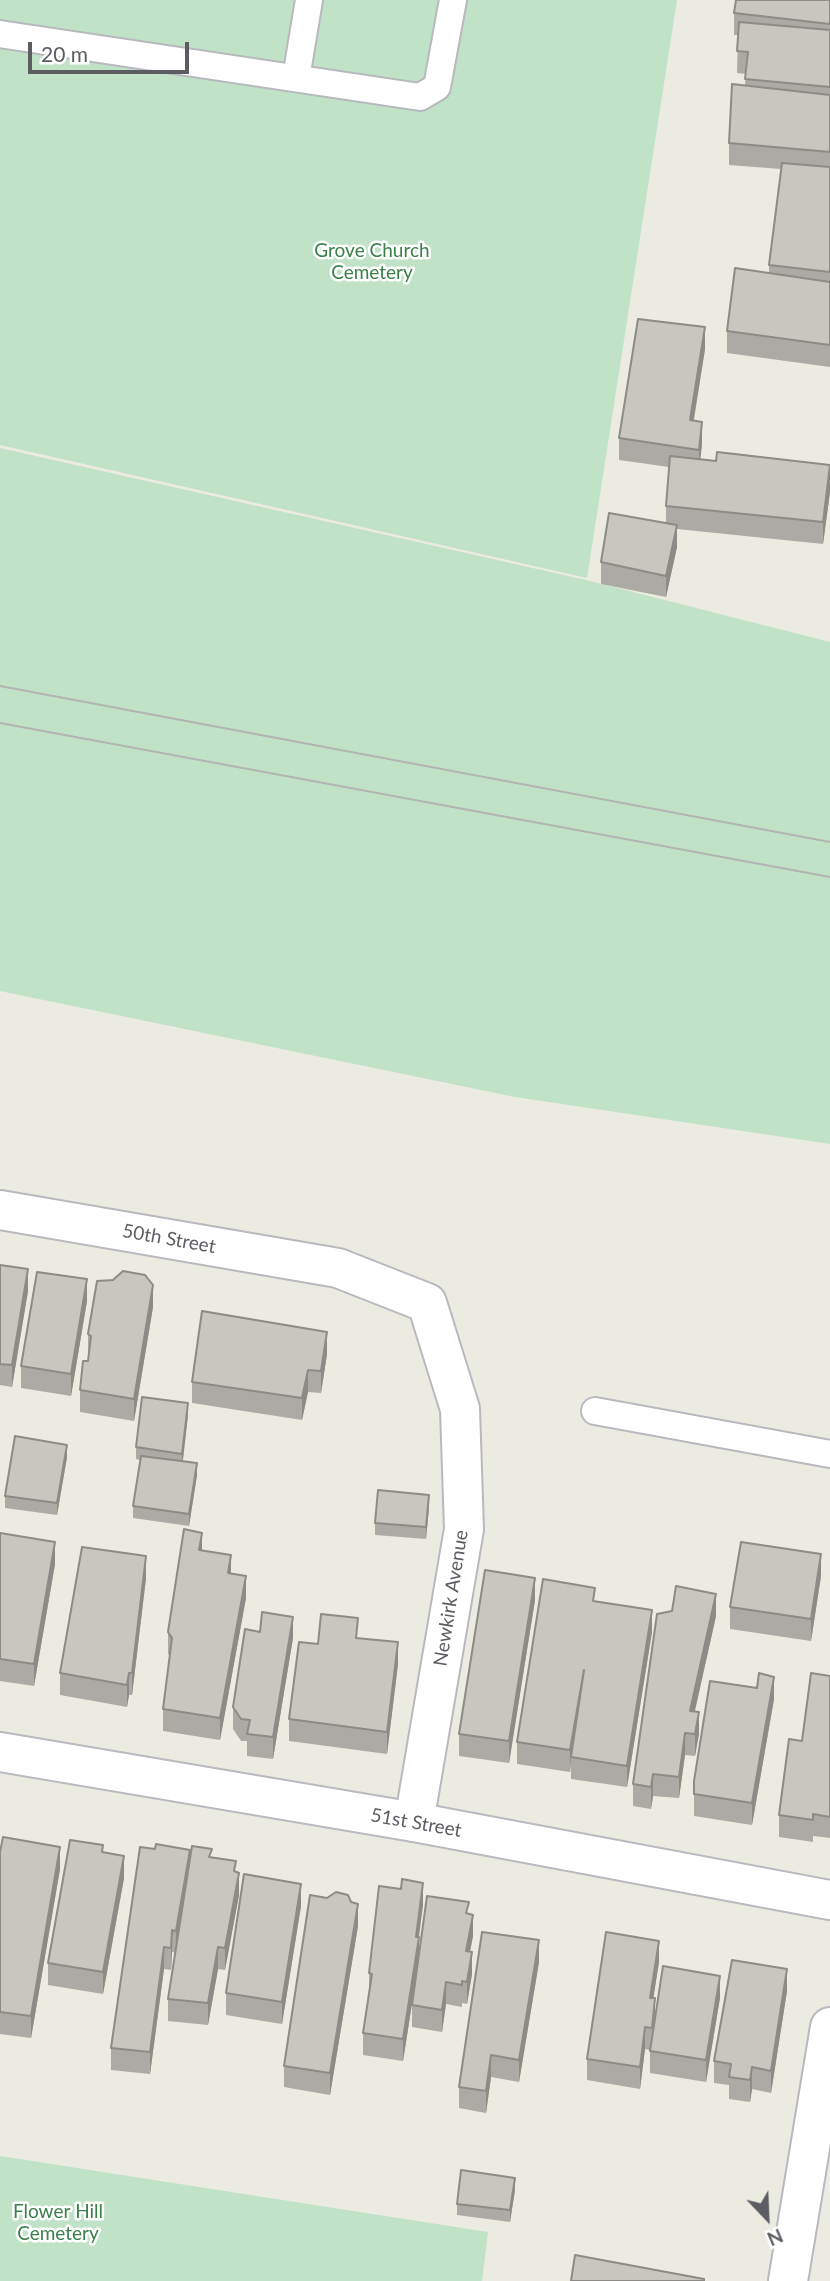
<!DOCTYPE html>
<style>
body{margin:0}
#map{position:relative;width:830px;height:2281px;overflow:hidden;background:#ecebe2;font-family:Lato,sans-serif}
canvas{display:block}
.north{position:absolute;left:732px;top:2183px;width:70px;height:70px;-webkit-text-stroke:5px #fff;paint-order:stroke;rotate:157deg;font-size:19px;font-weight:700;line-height:28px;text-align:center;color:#5b5d62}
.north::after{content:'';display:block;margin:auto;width:24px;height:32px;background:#5b5d62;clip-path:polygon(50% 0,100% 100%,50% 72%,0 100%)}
.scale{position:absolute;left:28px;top:42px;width:161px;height:32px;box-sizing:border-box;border:4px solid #5b5d62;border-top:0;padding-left:9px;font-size:21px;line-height:24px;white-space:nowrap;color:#5b5d62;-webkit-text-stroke:5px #fff;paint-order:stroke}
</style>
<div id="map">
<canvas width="830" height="2281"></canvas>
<div class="north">N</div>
<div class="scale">20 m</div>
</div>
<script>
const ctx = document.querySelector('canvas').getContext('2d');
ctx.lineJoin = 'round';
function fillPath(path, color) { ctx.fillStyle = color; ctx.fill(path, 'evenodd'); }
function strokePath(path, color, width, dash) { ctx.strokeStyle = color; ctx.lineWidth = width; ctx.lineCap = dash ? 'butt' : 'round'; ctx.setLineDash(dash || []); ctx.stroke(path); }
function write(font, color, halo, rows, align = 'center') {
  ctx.font = font + ' Lato,sans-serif'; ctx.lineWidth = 5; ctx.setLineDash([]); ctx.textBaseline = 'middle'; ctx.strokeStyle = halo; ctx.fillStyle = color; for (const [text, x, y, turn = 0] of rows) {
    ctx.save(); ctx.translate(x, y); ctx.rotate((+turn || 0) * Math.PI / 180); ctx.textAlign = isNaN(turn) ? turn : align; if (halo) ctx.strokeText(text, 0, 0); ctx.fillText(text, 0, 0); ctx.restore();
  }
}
fillPath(new Path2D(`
 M0,0H677L587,578L0,445Z
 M0,448L586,580L830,642V1144L515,1097L0,991Z
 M0,2156L488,2232L482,2281H0Z`), '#c0e2c6');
const lane = new Path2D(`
 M0,34L420,97L437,87L453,0
 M296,78L309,0
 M595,1411L830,1454`);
const street = new Path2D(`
 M0,1210L338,1268L427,1303L460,1409L464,1529L414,1822
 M788,2281L830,2027`);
const secondary = new Path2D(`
 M0,1752L414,1822L830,1900`);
strokePath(lane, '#b8b9be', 30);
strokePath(street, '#b8b9be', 42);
strokePath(secondary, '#b8bac0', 42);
strokePath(lane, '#fff', 26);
strokePath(street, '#fff', 38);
strokePath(secondary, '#fff', 38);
strokePath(new Path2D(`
 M0,686L830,842
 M0,723L830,877`), '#b3b4b4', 2);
fillPath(new Path2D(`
 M830,0V367L727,353V331L769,273V265L781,169L729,165V143L745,85L746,74L737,73L738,35H734V13Z
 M705,349L694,420L702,444L700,459L716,461L830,465V492L823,544L677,529V547L666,597L601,584V562L666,523V506L669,467L619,460V438Z
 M0,1265L28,1291L12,1387L0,1385Z
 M113,1280L153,1307L134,1421L80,1412V1390L89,1357L88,1356V1334Z
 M87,1301L71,1396L21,1388V1366Z
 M327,1354L321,1393L308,1392L302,1420L192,1403V1382Z
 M188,1415L183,1461L197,1475L189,1526L133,1518V1506L140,1460L136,1459V1447Z
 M67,1457L57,1515L5,1508V1496Z
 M429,1507L426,1539L375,1535V1523Z
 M0,1533L55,1564L34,1686L0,1681Z
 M202,1550L231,1574L246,1598L220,1740L163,1731V1709L170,1656L168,1654V1632Z
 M821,1576L811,1641L730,1629V1607Z
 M146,1578L132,1695H129L127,1707L60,1695V1673Z
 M535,1600L509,1763L459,1756V1734Z
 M595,1601L652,1632L627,1787L571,1779V1763L570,1772L517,1764V1742Z
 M716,1616L695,1711L699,1734L695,1756L685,1755L679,1798L653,1796L651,1809L633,1806V1784Z
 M293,1638L273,1759L247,1756V1741H241L233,1729V1707Z
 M358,1638L398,1664L387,1754L289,1741V1719Z
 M830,1676V1838L813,1836V1842L779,1837V1815Z
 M774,1699L752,1825L694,1816V1781Z
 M155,1849L190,1863L212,1858L236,1872L239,1895L225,1970L218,1969L208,2025L168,2021V1999L176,1953L172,1952L171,1970L164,1969L150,2074L111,2070V2048Z
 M0,1852L60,1869L31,2038L0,2034Z
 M103,1852L124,1878L103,1994L48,1985V1963Z
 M401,1889L423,1905L419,1937V1957L469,1914L473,1936L470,1951L472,1974L467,2004L462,2003V2007L446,2004L442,2032L412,2027V2005L416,1978L403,2061L363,2055V2033L369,1995V1973Z
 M301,1906L282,2024L226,2015V1993Z
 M358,1926L330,2095L284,2087V2066Z
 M539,1962L519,2082L491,2077L486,2113L459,2108V2087Z
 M659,1962L653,1998L655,2014L720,1998L706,2082L650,2073V2050L645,2049L640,2089L587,2080V2059Z
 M787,1991L771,2093L752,2089L750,2102L729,2099V2085L714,2083V2061Z
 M515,2190L510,2222L457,2215V2204Z`), '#acaaa4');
fillPath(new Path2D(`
 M705,327V349L690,441V420Z
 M702,422V444L699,472V450Z
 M830,470V492L823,544V522Z
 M677,525V547L666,597V576Z
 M28,1269V1291L12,1387V1365Z
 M87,1279V1301L71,1396V1374Z
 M153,1285V1307L134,1421V1399Z
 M327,1332V1354L321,1393V1371Z
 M308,1370V1392L302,1420V1398Z
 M188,1403V1415L182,1466V1454Z
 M67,1445V1457L57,1515V1503Z
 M197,1463V1475L189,1526V1514Z
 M429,1495V1507L426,1539V1527Z
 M202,1533V1555L199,1550Z
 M55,1542V1564L34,1686V1664Z
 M821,1554V1576L811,1641V1619Z
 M231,1555V1577L228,1573Z
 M146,1556V1578L132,1695V1673Z
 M246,1576V1598L220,1740V1718Z
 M535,1578V1600L509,1763V1741Z
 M716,1594V1616L690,1732V1711Z
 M652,1610V1632L627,1787V1766Z
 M293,1617V1638L273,1759V1737Z
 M398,1642V1664L387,1754V1732Z
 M584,1670L571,1757L570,1772V1750Z
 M129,1673V1695L127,1707V1685Z
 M774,1677V1699L752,1825V1803Z
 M699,1712V1734L695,1756V1734Z
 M685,1733V1755L679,1798V1777Z
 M653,1774V1796L651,1809V1787Z
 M60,1847V1869L31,2038V2016Z
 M190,1850V1872L176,1953V1931Z
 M124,1856V1878L103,1994V1972Z
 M239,1873V1895L225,1970V1948Z
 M423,1883V1905L416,1955L419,1937V1959L403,2061V2039Z
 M301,1884V1906L282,2024V2002Z
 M358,1904V1926L330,2095V2073Z
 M473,1915V1936L466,1972V1951Z
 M172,1930V1952L171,1970V1948Z
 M539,1940V1962L519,2082V2060Z
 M659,1941V1962L650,2020V1998Z
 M164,1947V1969L150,2074V2052Z
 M218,1947V1969L208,2025V2003Z
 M472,1952V1974L467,2004V1982Z
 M787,1969V1991L771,2093V2071Z
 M720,1976V1998L706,2082V2060Z
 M446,1982V2004L442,2032V2010Z
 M655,1998V2020L652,2050V2028Z
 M645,2027V2049L640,2089V2067Z
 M491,2055V2077L486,2113V2091Z
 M752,2067V2089L750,2102V2080Z
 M515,2178V2190L510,2222V2210Z`), '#8c8b86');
const building = new Path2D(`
 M736,0H830V24L734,13Z
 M739,22L830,30V87L745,79L748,52L737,51Z
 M732,84L830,95V152L729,143Z
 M782,163L830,167V272L769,265Z
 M735,268L830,282V345L727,331Z
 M638,319L705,327L690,420L702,422L699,450L619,438Z
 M717,452L830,465L823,522L666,506L670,456L716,461Z
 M609,513L677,525L666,576L601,562Z
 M0,1265L28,1269L12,1365L0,1364Z
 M123,1271L145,1275L153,1285L134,1399L80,1390L83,1361H88L91,1336L88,1334L97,1281L113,1280Z
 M37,1272L87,1279L71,1374L21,1366Z
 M202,1311L327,1332L321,1371L308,1370L302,1398L192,1382Z
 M142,1397L188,1403L182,1454L136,1447Z
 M15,1436L67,1445L57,1503L5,1496Z
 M141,1456L197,1463L189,1514L133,1506Z
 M378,1490L429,1495L426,1527L375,1523Z
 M184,1529L202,1533L199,1550L231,1555L228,1573L246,1576L220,1718L163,1709L172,1638L168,1632Z
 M0,1533L55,1542L34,1664L0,1659Z
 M741,1542L821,1554L811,1619L730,1607Z
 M82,1547L146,1556L132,1673H129L127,1685L60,1673Z
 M485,1570L535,1578L509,1741L459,1734Z
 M543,1579L595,1588L593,1601L652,1610L627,1766L571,1757L584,1670L570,1750L517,1742Z
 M676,1586L716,1594L690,1711L699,1712L695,1734L685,1733L679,1777L653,1774L651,1787L633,1784L657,1614L672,1611Z
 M262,1612L293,1617L273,1737L247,1734L250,1720L241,1719L233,1707L245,1629L260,1632Z
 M321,1614L358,1618L356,1638L398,1642L387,1732L289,1719L299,1642L318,1644Z
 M759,1673L774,1677L752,1803L694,1794V1781L710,1681L757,1688Z
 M811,1673L830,1676V1817L813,1814V1820L779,1815L789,1739L802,1741Z
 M3,1837L60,1847L31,2016L0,2012V1852Z
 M70,1840L103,1845L102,1852L124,1856L103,1972L48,1963Z
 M156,1844L190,1850L176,1931L172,1930L171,1948L164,1947L150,2052L111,2048L140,1847L155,1849Z
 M192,1846L212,1849L209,1857L236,1861L234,1871L239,1873L225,1948L218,1947L208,2003L168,1999Z
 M244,1874L301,1884L282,2002L226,1993Z
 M402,1879L423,1883L416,1937H419L403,2039L363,2033L372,1974L369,1973L379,1886L401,1889Z
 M336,1892L348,1895L351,1902L358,1904L330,2073L284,2066L310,1895L327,1898Z
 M427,1896L469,1902L466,1913L473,1915L466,1951L472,1952L467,1982L462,1981V1985L446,1982L442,2010L412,2005Z
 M482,1932L539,1940L519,2060L491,2055L486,2091L459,2087Z
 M606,1932L659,1941L650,1998H655L652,2028L645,2027L640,2067L587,2059Z
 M732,1960L787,1969L771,2071L752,2067L750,2080L729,2077L731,2064L714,2061Z
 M663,1966L720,1976L706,2060L650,2051Z
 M461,2170L515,2178L510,2210L457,2204Z
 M575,2255L704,2279V2281H571Z`);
fillPath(building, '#c8c6bf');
strokePath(building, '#8c8b86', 2);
write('19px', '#3b8049', '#fff', [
 ["Grove Church",372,251],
 ["Cemetery",372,273],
 ["Flower Hill",58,2212],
 ["Cemetery",58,2234]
]);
write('19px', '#5b5d62', '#fff', [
 ["50th Street",169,1239,10],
 ["Newkirk Avenue",451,1598,-81],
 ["51st Street",416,1823,10]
]);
</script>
